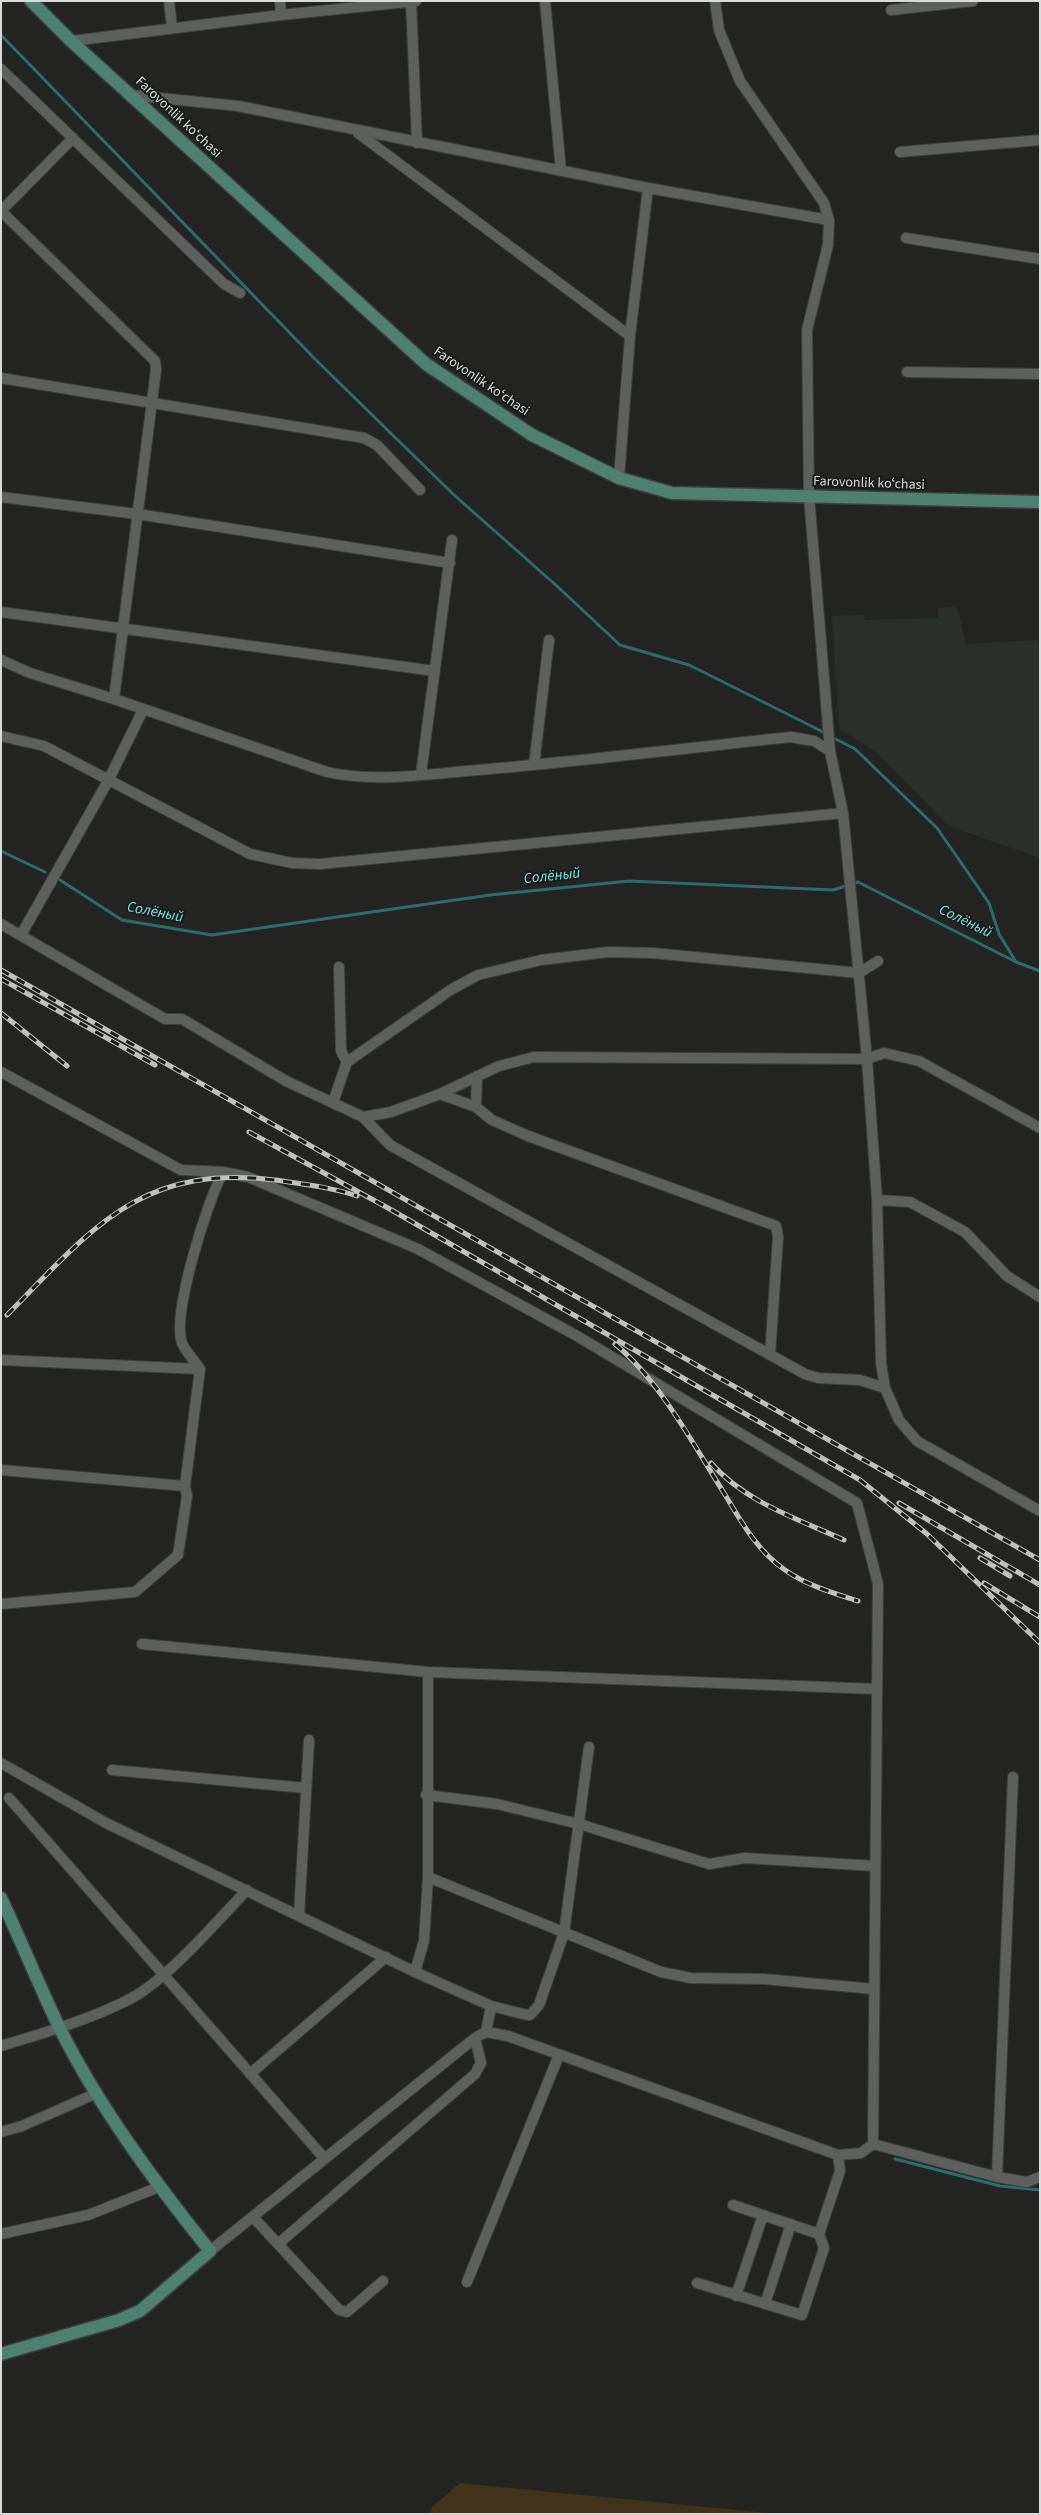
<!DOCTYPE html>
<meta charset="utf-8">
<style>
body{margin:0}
#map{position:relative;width:1041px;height:2515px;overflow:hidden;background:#242523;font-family:"Source Sans 3",sans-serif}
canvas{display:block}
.frame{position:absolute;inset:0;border:2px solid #d9dad9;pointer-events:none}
</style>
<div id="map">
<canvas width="1041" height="2515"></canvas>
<div class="frame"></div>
</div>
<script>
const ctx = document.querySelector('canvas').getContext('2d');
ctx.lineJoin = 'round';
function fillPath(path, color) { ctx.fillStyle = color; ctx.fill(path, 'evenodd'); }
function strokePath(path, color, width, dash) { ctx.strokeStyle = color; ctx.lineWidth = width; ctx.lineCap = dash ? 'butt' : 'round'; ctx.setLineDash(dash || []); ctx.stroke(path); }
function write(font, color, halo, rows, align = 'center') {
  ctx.font = font + ' "Source Sans 3",sans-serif'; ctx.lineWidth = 4; ctx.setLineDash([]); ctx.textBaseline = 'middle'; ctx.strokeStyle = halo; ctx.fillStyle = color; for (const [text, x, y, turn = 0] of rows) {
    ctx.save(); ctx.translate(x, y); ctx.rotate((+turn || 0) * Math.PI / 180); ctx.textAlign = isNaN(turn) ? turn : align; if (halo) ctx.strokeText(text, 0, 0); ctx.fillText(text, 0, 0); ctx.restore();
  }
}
fillPath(new Path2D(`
 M957,607L966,644L1040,640V858L949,826L875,751L839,729L832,616L864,615L865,620L938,618V608Z`), '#2a3029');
fillPath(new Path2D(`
 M460,2483L778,2514H430L432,2507Z`), '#413219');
strokePath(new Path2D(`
 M1,35L316,360L453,494L558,587L620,645L689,665L827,734
 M832,737L855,749L937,828L989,903L999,934L1016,962
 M1,851L45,872
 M60,880L122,920L212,935L490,895L629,881L833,890L858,882L1016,962L1040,971
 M895,2159L1000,2186L1040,2190`), '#2c6b6e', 3);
const street = new Path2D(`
 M169,1L172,28
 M280,1L281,15
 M545,1L561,171
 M715,1L719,30L740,81L824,203L829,220L828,245L807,330L809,496L830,751L843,813L867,1059L877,1200L881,1363L885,1388L899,1420L917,1441L1040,1511
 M411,2L417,143
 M891,10L973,1
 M71,41L281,15L416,1
 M1,69L224,284L240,293
 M131,95L238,106L648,188L829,220
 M358,133L630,336
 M900,152L1040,140
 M1,211L155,361L156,370L114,699
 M1,211L73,138
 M906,238L1040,259
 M907,372L1040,374
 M1,378L364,438L377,445L420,490
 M619,478L630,336L648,188
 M1,497L137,514L450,563
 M1,612L435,671
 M1,660L30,673L114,699L327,772C375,783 429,774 478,770C583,761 687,748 791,737L814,741L830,751
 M1,736L44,746L250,854L292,863L320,864L843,813
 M534,765L549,640
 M421,774L452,540
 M1,924L165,1019H182L286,1081L363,1117L391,1112L440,1094L499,1066L534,1057L867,1059L884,1053L919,1061L1040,1128
 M21,935L108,781L143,710
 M339,967L341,1051L347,1062
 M1,1072L181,1170L223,1172L248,1177L418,1249L577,1336L857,1503L878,1584L873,2144
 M440,1094L476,1107L492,1120L528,1136L776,1226L778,1237L770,1355
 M333,1102L347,1062L452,989L478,975L541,960L608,952L653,953L859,973L878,961
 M476,1107L477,1076
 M363,1117L390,1145L805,1374L818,1378L860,1380L885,1388
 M877,1200L910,1202L965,1232L1007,1276L1040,1297
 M1,1360L200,1369
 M1,1470L185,1486
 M1,1604L135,1592L178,1555L187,1496L185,1486L200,1369C195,1361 183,1349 181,1340C174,1308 207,1202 223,1172
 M142,1644L428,1672L877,1689
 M1,1763L106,1823L415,1972L491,2006L486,2032
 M112,1770L306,1788
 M426,1795L497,1804L579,1824L709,1864L745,1858L875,1866
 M9,1798L325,2159
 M428,1877L661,1972L691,1978L764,1979L874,1989
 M299,1916L309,1740
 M415,1972L424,1941L428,1877V1672
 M491,2006L527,2015H530L539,2005L564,1933L589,1747
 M1,2046C44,2033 89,2020 130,1999C168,1979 216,1922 247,1890
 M250,2074L386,1957
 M1,2132L22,2126L97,2093
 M873,2144L997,2177L1027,2182L1040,2177
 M997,2177L1013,1777
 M733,2205L819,2234
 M253,2217L339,2310L347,2312L383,2281
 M1,2234L88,2215L159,2187
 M278,2244L475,2074L481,2063L475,2038
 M210,2251L475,2038L486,2032L508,2036L838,2155L861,2153L873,2144
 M467,2282L559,2055
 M697,2283L802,2315L824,2248L819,2234L840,2171L838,2155
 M736,2296L763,2215
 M765,2304L791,2224`);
const secondary = new Path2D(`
 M31,1L71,41L426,364L532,435L619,478L672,493L1040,502
 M1,1898C21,1941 39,1985 59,2027C99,2107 154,2181 210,2251L140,2311L119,2320L1,2354`);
strokePath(street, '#3e403e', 12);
strokePath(secondary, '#3e403e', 15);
strokePath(street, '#5e605e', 10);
strokePath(secondary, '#4e8172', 12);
const rail = new Path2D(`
 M1,970L1040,1560
 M1,979L155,1065
 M1,1013L67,1066
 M249,1132L388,1208L860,1480L927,1534L1040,1643
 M7,1315C93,1228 140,1164 275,1180C302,1184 331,1187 357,1196
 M615,1344C660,1381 693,1444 724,1493C741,1521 757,1551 785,1570C806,1585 833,1593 858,1601
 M711,1463C745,1502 798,1519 844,1540
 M899,1503L1040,1585
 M980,1558L1010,1576
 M984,1583L1040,1617`);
strokePath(rail, '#bfc0bf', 5);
strokePath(rail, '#1a1c1a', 3, [9]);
write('14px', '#d9dad9', '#1a1c1a', [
 ["Farovonlik koʻchasi",178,118,43],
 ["Farovonlik koʻchasi",481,382,34],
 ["Farovonlik koʻchasi",869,484,2]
]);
write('italic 15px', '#7fe3e8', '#1a1c1a', [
 ["Солёный",552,877,-6],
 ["Солёный",155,913,11],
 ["Солёный",965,922,26]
]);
</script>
